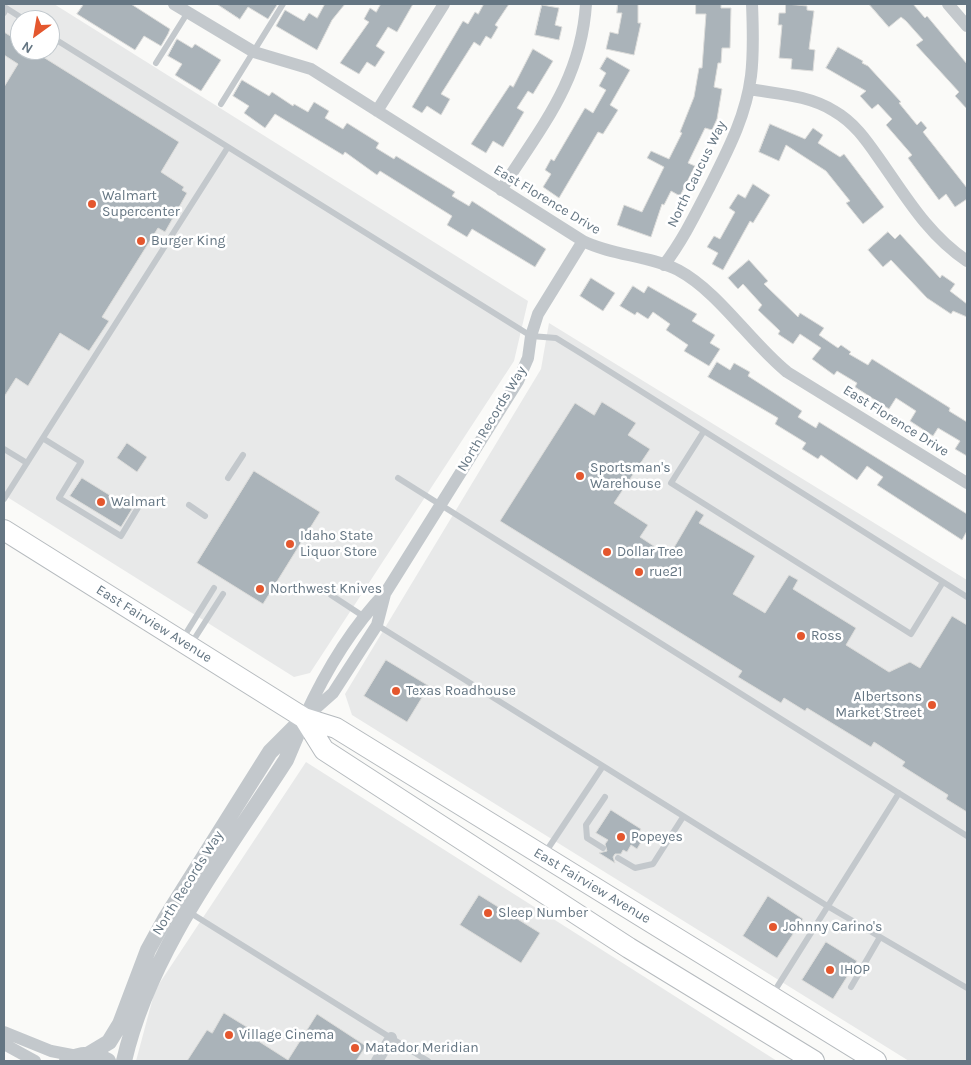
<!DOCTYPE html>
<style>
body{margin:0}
#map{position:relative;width:971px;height:1065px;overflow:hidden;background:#fafaf8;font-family:Karla,sans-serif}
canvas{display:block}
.frame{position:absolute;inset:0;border:5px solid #657683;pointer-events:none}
.north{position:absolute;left:10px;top:10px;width:50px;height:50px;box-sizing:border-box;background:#fff;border:1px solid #c1c8cd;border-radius:50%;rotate:212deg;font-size:14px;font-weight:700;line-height:20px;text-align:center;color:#657683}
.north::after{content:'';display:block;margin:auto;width:18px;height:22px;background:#e4572e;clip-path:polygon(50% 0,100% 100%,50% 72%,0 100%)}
</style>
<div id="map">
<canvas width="971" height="1065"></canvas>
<div class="frame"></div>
<div class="north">N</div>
</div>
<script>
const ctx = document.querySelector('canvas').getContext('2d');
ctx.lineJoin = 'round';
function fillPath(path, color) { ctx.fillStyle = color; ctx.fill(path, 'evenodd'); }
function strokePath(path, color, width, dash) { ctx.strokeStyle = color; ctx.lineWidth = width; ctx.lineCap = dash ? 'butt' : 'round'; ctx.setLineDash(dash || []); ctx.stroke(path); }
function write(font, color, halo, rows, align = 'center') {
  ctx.font = font + ' Karla,sans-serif'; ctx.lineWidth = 5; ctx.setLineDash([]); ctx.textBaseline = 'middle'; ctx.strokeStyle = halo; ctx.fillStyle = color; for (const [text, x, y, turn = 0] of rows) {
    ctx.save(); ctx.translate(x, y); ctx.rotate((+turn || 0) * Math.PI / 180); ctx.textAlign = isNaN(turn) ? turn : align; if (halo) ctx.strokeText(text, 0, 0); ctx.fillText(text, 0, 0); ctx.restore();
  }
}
fillPath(new Path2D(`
 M4,4H54L528,301L514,361L310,673L294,677L4,495ZM20,20H50V50H20Z
 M549,323L967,580V1061H909L352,715L345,694L541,369Z
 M306,762L777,1061H136L155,990Z`), '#e8e9e9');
const building = new Path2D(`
 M84,4H131L170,29L168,34L161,46L144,36L135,50L77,14Z
 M217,4H275L277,5L268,19L248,7L240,19Z
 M325,4H345L332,20L317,50L276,26L285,10L304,21L309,13L317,18Z
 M381,4H413L397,32L388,27L376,46L385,52L375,67L367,62L359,74L340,63L369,22L364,19L370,8L376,12Z
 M484,4H509L495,25L498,27L491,39L486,36L480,46L474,42L441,94L450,99L441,115L427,106L422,113L412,107L463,21L468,24L475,12L478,14Z
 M618,4H638V23H641L634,55L606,49L610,32L618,34L622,13H617Z
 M696,4H721V8H731L730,48H722L721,63H718L714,87L722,89L717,119L712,130L705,128L688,163L695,166L680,196L671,191L664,205L662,204L651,237L617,225L624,205L642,212L664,167L647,158L651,151L669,159L682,133L680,132L694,97L699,68H702L706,14H696Z
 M786,4L807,6V10L814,11L809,49L815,50L813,71L791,69L792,59L779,58L782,25H778L779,13H785Z
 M869,4H913L925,18L927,16L967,64V109L955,96L959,92L916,45L923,40L906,21L901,17L889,27Z
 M542,5L559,8L555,25L562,27L559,40L535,35Z
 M4,32L20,42V50H32L179,142L161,172L184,187L182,190L187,193L165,232L158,228L102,317L109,321L89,351L60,333L28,386L16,378L4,397V87L18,64L4,55Z
 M177,39L192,48L195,44L221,60L201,91L175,75L182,64L168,56Z
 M838,47L863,61L862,63L868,66L901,102L899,103L917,125L921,121L927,128L923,132L967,188V199L955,207L946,194L939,200L908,158L912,155L886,125L892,119L878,104L872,109L860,96L866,91L826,68Z
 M533,49L553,61L533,94L528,91L517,108L524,112L503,147L493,141L486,153L471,144L510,85L513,87Z
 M607,57L630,70L610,105L618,110L603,134L598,132L559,198L543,187L551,174L545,170L551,159L554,161L585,108L593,113L606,90L599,86L606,73L600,69Z
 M242,80L269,96L272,92L293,106L294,104L308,112L314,102L329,111L325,118L343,129L347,123L379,143L376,148L394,159L396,156L455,192L452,196L469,206L472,201L546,249L535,267L472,229L467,237L447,225L452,216L380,171L377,175L345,152L343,155L275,114L265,128L244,113L249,106L233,96Z
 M770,124L805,139L813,128L823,135L818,143L840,157L844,154L884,207L863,224L846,203L850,201L826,171L786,145L779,161L759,152Z
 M753,184L770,195L753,223L750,221L723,270L712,264L718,253L707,247L714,236L720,239L735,212L729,208L738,194L745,198Z
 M888,232L895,239L900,234L940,278L942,275L955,284L950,291L967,304V317L953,311L951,314L927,298L891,260L883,267L868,250Z
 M749,260L768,281L764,284L798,317L800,313L824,328L819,335L838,348L841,345L851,352L849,354L868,365L872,359L950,408L949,411L967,422V456L955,449L960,441L938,428L933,436L910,421L916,411L896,398L889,409L855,387L857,383L837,371L834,375L812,359L821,348L800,334L793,344L778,334L780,331L758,310L762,305L743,284L738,289L728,278Z
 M591,278L615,293L603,311L580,296Z
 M633,286L644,293L648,286L697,314L692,321L715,335L710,343L720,349L709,366L684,351L688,345L666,330L670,324L653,312L648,319L637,312L635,315L620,306Z
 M717,362L730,370L734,363L750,372L748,376L802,411L798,417L816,428L819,422L967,514V531L962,540L877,485L883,477L867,466L857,480L821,455L818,459L802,449L806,443L775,424L778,418L708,377Z
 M602,402L636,423L628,435L650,449L614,503L648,525L640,537L669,556L696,510L704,515L699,523L755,556L733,594L765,613L789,575L798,580L793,589L856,628L846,645L889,672L910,662L920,668L952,616L967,625V812L946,799L948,795L902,766L905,762L874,742L871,747L807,708L805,711L784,698L781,703L738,677L742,671L500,521L575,403L594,415Z
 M127,443L147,457L137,472L117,458Z
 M254,471L320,512L263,604L197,563Z
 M82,478L132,509L121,527L70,496Z
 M386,660L429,686L407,722L364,696Z
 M611,810L641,829L637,835L643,839L637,849L631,845L627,852L623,850L621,854H615L613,857L615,863L599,853L607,851L605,844L608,840L596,833Z
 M479,895L540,933L521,963L460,925Z
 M768,896L803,919L777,958L743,936Z
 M826,942L857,961L833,999L802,980Z
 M224,1013L255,1032L252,1037L288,1060L317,1014L366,1046L356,1061H187L207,1030L212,1033Z`);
fillPath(building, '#aab3b9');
strokePath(building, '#dcdcda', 1);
const primary = new Path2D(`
 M4,530L304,718L336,728L876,1061
 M304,718L324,750L629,948L814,1061`);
strokePath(primary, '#b5babe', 22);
strokePath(new Path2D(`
 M4,13L6,8L25,20
 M50,36L228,147
 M156,63L188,12
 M221,104L283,4
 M704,431L671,483L911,634L943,582
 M44,439L81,462L59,498L121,536L142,501
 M4,449L27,463
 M228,478L243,455
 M398,478L967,836
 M4,499L228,147L531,336L556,338L582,354L967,597
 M189,505L205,516
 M331,595L363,616
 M377,625L829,907L967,988
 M183,638L214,588
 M191,644L223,594
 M603,848L587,838L586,825L605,797
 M545,853L603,766
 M618,858L635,868L653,864L683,817
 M189,912L428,1061
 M851,987L880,937
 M772,995L899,793`), '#c3c8cc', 6);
strokePath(new Path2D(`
 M174,4L254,52L311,69L583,241C613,256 648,255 678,270C719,292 750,342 787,372L967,483
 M948,4L967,26
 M749,89C777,94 809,95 834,111C857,124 870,146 885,167C909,202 931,237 967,261
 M377,111L444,4
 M501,190C541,127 581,81 586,4
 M664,265C683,240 696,213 710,186C728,150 746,116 751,76C754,52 753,28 752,4
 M307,716L333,693L377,625L385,594
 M304,718C325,672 351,628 386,592L518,381L528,358L531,336L538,314L583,241
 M4,1032L51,1051L77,1056
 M4,1044L35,1061
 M377,1061L391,1038`), '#c3c8cc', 12);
strokePath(new Path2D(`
 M89,1054L109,1042L120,1024L148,950L165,919L270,752L304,718
 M67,1061C81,1052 94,1053 108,1061
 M124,1061C149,952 226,853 286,760L300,727`), '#c3c8cc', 16);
strokePath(primary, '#fff', 20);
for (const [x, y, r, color] of [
 [92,204,5,"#e4572e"],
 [141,241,5,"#e4572e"],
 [580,476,5,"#e4572e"],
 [101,502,5,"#e4572e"],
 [290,544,5,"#e4572e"],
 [607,552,5,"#e4572e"],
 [639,572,5,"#e4572e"],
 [260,589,5,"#e4572e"],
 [801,636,5,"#e4572e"],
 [396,691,5,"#e4572e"],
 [932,705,5,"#e4572e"],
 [621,837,5,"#e4572e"],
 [488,913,5,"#e4572e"],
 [773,927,5,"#e4572e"],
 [830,970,5,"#e4572e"],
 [229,1035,5,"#e4572e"],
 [355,1048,5,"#e4572e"]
]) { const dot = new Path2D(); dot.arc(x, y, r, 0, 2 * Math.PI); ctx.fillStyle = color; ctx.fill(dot); strokePath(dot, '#fff', 2); }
write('14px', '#657683', '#fff', [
 ["North Caucus Way",697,174,-64],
 ["East Florence Drive",547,200,31],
 ["North Records Way",492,419,-59],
 ["East Florence Drive",896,421,32],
 ["East Fairview Avenue",154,624,32],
 ["North Records Way",188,883,-58],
 ["East Fairview Avenue",592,886,31]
]);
write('14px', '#657683', '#fff', [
 ["Walmart",102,196],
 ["Supercenter",102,212],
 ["Burger King",151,241],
 ["Sportsman's",590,468],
 ["Warehouse",590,484],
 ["Walmart",111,502],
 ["Idaho State",300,536],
 ["Liquor Store",300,552],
 ["Dollar Tree",617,552],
 ["rue21",649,572],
 ["Northwest Knives",270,589],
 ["Ross",811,636],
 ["Texas Roadhouse",406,691],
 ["Albertsons",922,697,"right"],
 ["Market Street",922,713,"right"],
 ["Popeyes",631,837],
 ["Sleep Number",498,913],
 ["Johnny Carino's",783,927],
 ["IHOP",840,970],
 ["Village Cinema",239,1035],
 ["Matador Meridian",365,1048]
], 'left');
</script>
